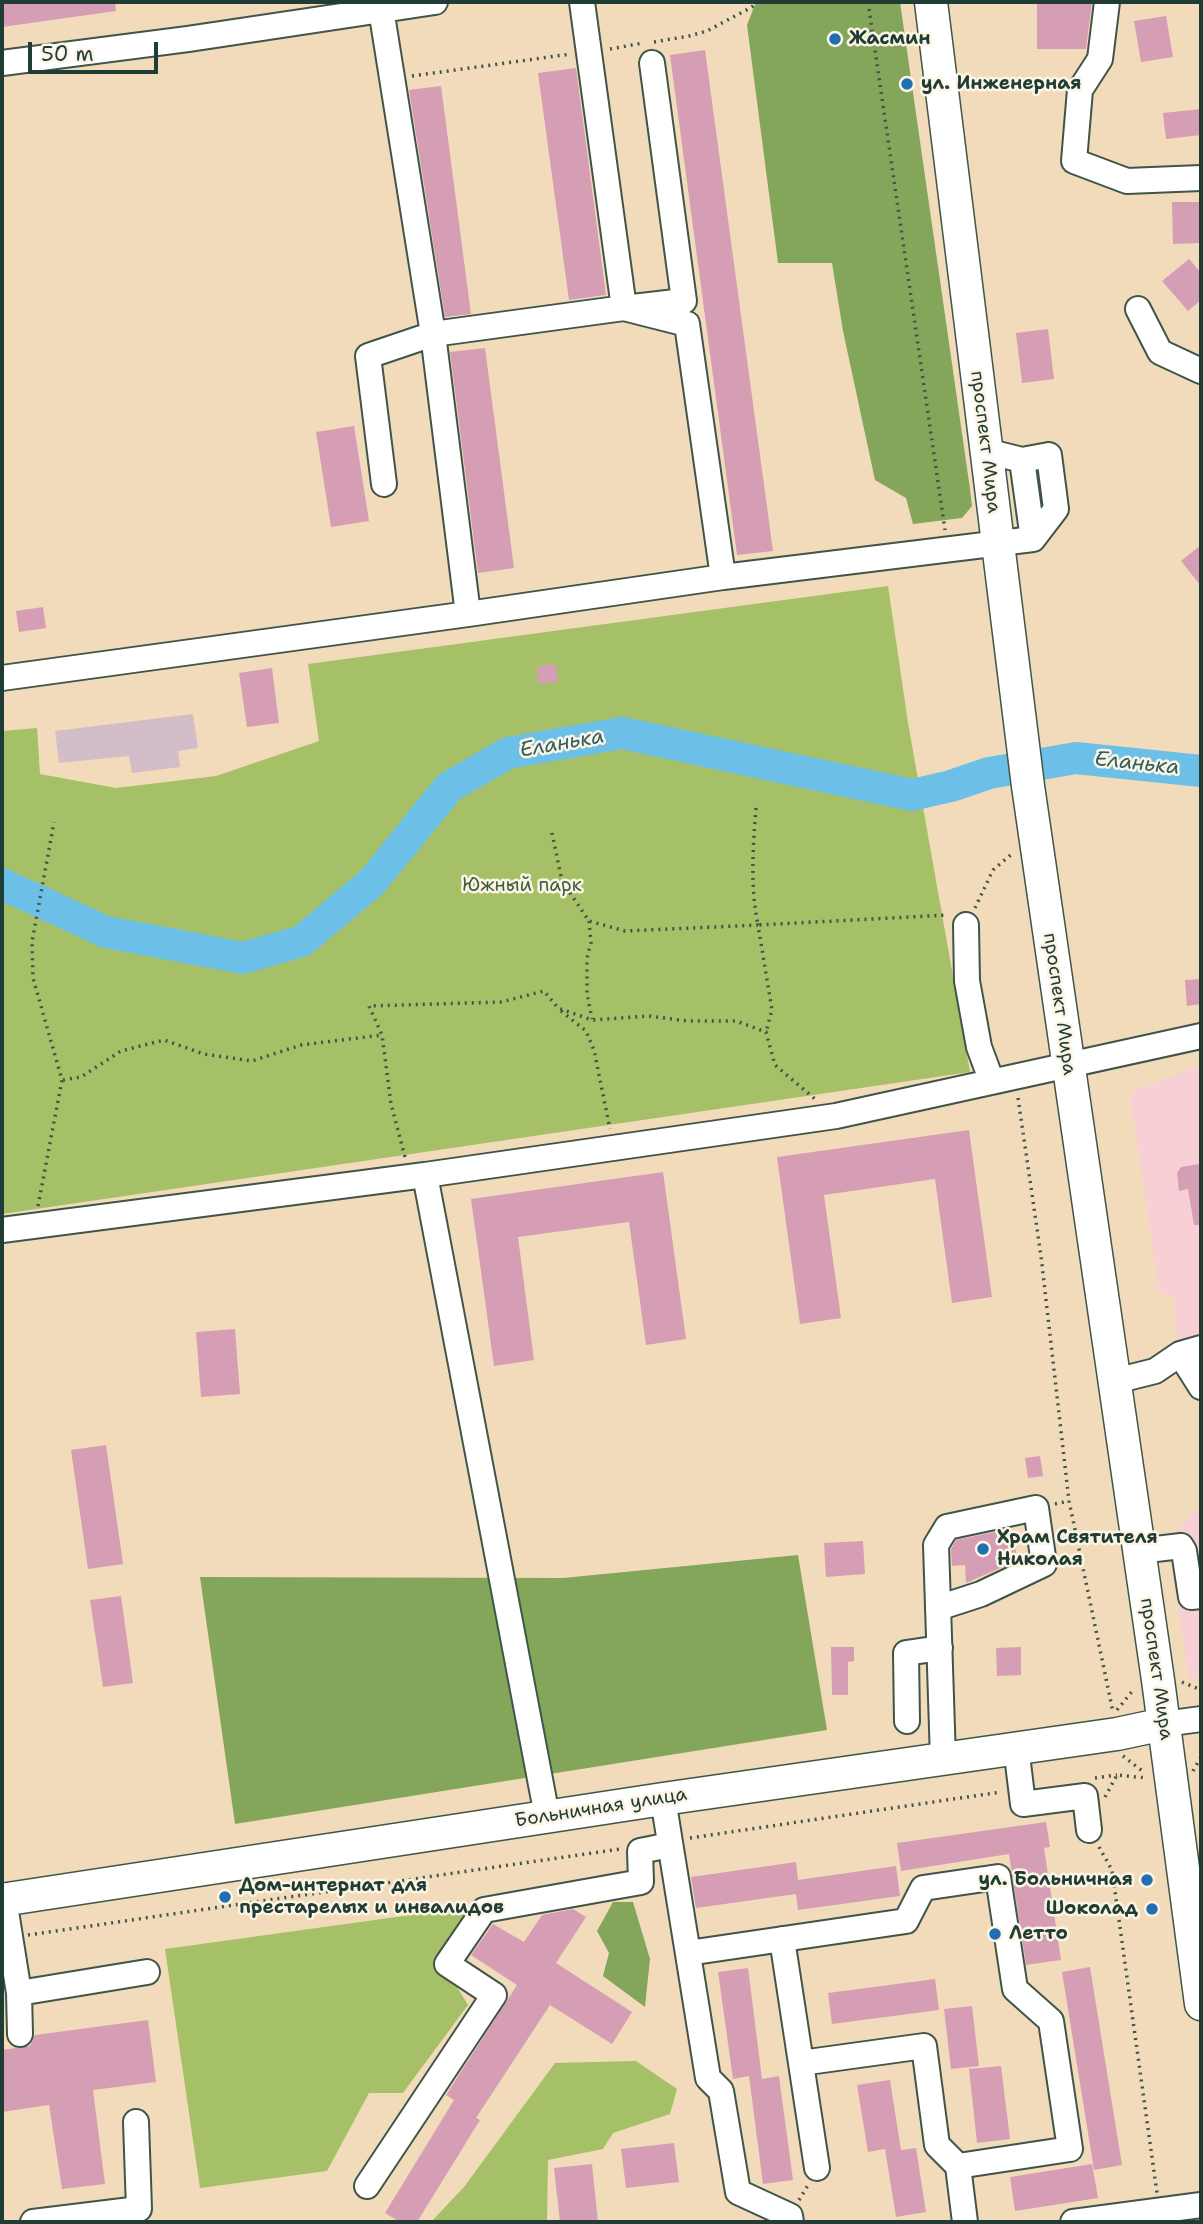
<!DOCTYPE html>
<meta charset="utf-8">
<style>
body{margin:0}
#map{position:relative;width:1203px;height:2224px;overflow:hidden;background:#f2dbbb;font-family:"Shantell Sans",sans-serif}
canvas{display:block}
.frame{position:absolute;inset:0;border:4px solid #1f3d34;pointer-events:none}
.scale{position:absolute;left:28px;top:42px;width:130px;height:32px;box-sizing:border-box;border:4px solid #1f3d34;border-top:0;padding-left:9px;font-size:21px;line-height:24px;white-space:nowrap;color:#1f3d34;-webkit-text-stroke:5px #fcf5e5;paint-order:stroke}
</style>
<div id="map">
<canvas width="1203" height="2224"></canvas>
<div class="frame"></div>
<div class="scale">50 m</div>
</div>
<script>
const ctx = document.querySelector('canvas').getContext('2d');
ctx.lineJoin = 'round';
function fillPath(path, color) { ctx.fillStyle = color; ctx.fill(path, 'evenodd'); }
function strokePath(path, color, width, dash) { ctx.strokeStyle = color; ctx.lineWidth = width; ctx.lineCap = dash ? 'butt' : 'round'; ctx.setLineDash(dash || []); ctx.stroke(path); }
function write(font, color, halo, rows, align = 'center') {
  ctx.font = font + ' "Shantell Sans",sans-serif'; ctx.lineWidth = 5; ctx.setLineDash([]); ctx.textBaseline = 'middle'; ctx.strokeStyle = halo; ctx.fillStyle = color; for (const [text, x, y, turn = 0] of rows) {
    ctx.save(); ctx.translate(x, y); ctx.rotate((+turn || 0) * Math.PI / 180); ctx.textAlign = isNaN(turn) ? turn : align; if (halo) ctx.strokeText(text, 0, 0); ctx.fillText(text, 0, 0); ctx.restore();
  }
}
fillPath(new Path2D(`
 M1201,1065V1409L1187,1376L1177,1337L1174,1297L1159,1291L1130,1093Z
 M1201,1505V1677L1189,1679L1169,1539Z`), '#f7cfd5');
fillPath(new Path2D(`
 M193,714L198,748L178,751L180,767L132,773L129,756L59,763L55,731Z`), '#d2bdc8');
fillPath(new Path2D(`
 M888,586L908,723L970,1072L2,1214V731L37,728L40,774L116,788L216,776L319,741L308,664Z
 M476,1906L444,1966L468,2005L403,2093H369L327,2171L200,2188L165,1949Z
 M636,2061L677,2089L670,2114L613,2133L603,2149L548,2160L547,2222H431L464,2187L555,2063Z`), '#a5c066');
fillPath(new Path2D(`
 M756,2H900L970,489L972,506L962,518L913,524L906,498L875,480L843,331L832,263H778L747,25Z
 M798,1555L827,1730L235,1824L200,1577L563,1578Z
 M613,1902H633L650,1959L645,2007L603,1976L609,1953L597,1931Z`), '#84a65b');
strokePath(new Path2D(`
 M2,884L106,932L243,958L302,941L372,882L449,787L508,753L622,733L912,795L951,786L989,773L1076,758L1201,771`), '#6cc0e8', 32);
fillPath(new Path2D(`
 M2,2H115L116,11L2,27Z
 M1092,2L1086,49H1037V3Z
 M1166,16L1173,57L1141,62L1134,21Z
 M705,50L773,551L737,555L670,55Z
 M576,68L606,295L569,300L538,73Z
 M441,86L471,314L445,317L409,90Z
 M1201,109V135L1166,139L1163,113Z
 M1172,202H1201V243L1173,244Z
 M1189,259L1201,273V300L1188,311L1162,281Z
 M1048,329L1054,379L1022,383L1016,333Z
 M485,348L514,568L478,573L450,352Z
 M354,426L369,521L331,527L316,432Z
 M1201,545V586L1181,561Z
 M43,607L46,628L19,632L16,611Z
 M556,664L558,682L538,684L537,666Z
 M272,668L279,723L247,727L239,673Z
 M1201,979V1004L1187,1006L1185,980Z
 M969,1130L992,1297L952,1303L935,1179L824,1195L841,1318L800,1324L777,1157Z
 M1199,1164L1201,1175V1225H1194L1188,1189L1179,1191L1177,1173L1181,1167Z
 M663,1172L686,1339L646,1345L629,1222L518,1237L534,1360L494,1366L471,1199Z
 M235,1329L240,1394L201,1397L196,1332Z
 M106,1445L123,1564L88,1569L71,1450Z
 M1040,1456L1043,1476L1028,1478L1025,1458Z
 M1004,1530L1005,1533L1015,1532L1016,1561L966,1583L965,1565L952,1566L951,1549L956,1540Z
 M863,1541L865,1574L826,1577L824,1543Z
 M121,1596L133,1683L103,1687L90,1600Z
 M831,1647H854V1661L848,1662V1695H832Z
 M1021,1647V1675L997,1676L996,1648Z
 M1046,1822L1050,1847L1044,1848L1061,1960L1026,1965L1009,1854L901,1871L897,1843Z
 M796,1862L798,1880L896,1866L900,1896L798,1910L796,1894L696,1908L691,1877Z
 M573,1909L586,1917L556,1963L632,2012L612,2044L550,2005L476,2118L480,2120L417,2222H400L385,2213L454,2100L446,2095L517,1985L471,1955L493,1924L524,1942L542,1915Z
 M1090,1967L1122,2165L1094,2170L1062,1972Z
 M748,1968L762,2079L779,2076L793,2180L763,2184L749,2076L733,2079L718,1972Z
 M935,1979L939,2010L832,2024L828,1993Z
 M972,2006L979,2066L951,2069L944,2009Z
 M148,2020L156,2082L93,2090L105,2184L62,2189L49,2105L2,2112V2050L30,2046L35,2035Z
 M1001,2066L1010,2139L977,2143L969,2069Z
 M890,2080L901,2150L916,2148L926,2212L896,2217L885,2149L868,2152L857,2085Z
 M674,2143L679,2182L626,2188L621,2149Z
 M592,2164L598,2222H560L554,2168Z
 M1092,2164L1098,2198L1015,2211L1010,2177Z`), '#d59eb5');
const minor = new Path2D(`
 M1107,2L1100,59L1080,90L1074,161L1127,181L1201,178
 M381,9L433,334L468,614L723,577L1033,539L1056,509L1049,455L1022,460
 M2,63L188,39L435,2
 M652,63L684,301L624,308L687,324L723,577
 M1138,309L1160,352L1201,371
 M986,451L1022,460L1033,539
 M384,484L368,356L433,334L624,308L582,2
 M2,678L468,614
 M966,925L967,981L979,1047L992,1082
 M2,1230L425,1175
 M1180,1354L1201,1387
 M1115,1381L1155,1371L1180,1354L1201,1348
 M1139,1551L1181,1546L1184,1551L1191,1597L1201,1596
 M938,1608L981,1594L1044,1564L1036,1508L947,1527L936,1545L943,1759
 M907,1721L906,1653L940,1648
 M1164,1724L1201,1719
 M1016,1747L1023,1804L1085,1796L1089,1830
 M663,1799L708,2078L721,2091L738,2192L790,2216L791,2222
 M547,1816L425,1175L836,1116L1201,1036
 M4,1899L19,1993L20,2034
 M782,1939L817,2168
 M688,1953L906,1921L923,1888L998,1877L1015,1989L1051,2021L1070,2149L958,2166L965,2222
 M19,1993L147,1972
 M801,2063L924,2046L937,2145L958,2166
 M367,2186L494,1995L447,1964L484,1910L641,1882L640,1851L670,1845
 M33,2222L139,2209L136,2122
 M1073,2222L1201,2205`);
const major = new Path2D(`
 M931,2L1028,786L1158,1680L1201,2004
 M2,1900L663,1799L1117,1734L1164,1724`);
strokePath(minor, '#3f5548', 28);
strokePath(major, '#3f5548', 35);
strokePath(new Path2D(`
 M868,2L945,530
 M654,42L689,36L707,31L752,7L756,2
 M610,49L643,43
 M412,76L571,54
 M756,808C753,848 750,886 758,925L948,915
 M552,833L562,881L589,921L625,931L758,925L772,1010L766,1032
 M975,908L993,870L1014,852
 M589,921L591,943L587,958V994L592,1019
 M561,1011L586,1031L594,1050L610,1129
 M63,1080L81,1077L121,1051L164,1040L204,1054L252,1061L301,1045L382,1035
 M1018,1098L1041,1256L1069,1501L1113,1712
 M405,1157L391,1104L382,1035L369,1006L501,1002L544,991L558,1008L592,1020L649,1016L687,1021H736L766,1032L775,1065L815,1099
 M38,1206L62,1080L33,978L32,942L54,822
 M1055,1504L1069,1501
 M1182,1682L1201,1690
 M1117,1710L1134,1689
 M1123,1756L1145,1773
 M1193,1771L1201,1757
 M1095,1778L1117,1775
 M1105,1797L1117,1775L1147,1778
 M690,1838L1001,1792
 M1099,1847L1112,1870L1157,2193
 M28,1935L620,1849
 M799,2200L808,2185`), '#3f5548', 3.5, [2, 5]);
strokePath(minor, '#fff', 24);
strokePath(major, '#fff', 32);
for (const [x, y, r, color] of [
 [835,39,7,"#1f6fb2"],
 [907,84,7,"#1f6fb2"],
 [983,1549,7,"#1f6fb2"],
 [1147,1880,7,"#1f6fb2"],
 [225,1897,7,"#1f6fb2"],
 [1152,1909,7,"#1f6fb2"],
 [995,1934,7,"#1f6fb2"]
]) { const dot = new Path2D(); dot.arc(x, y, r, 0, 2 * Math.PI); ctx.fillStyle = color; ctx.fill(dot); strokePath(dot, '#fcf5e5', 2.5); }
write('bold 19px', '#1f3d34', '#fcf5e5', [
 ["Жасмин",849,39],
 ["ул. Инженерная",921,84],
 ["Храм Святителя",997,1538],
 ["Николая",997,1560],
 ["ул. Больничная",1133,1880,"right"],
 ["Дом-интернат для",239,1886],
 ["престарелых и инвалидов",239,1908],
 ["Шоколад",1138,1909,"right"],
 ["Летто",1009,1934]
], 'left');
write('19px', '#1f3d34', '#fcf5e5', [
 ["проспект Мира",985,442,83],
 ["проспект Мира",1059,1004,82],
 ["проспект Мира",1156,1669,82],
 ["Больничная улица",601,1808,-9]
]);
write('19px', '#405e40', '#fcf5e5', [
 ["Южный парк",522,886]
]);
write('italic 21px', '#325e61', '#fcf5e5', [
 ["Еланька",562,744,-10],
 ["Еланька",1137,764,6]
]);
</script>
